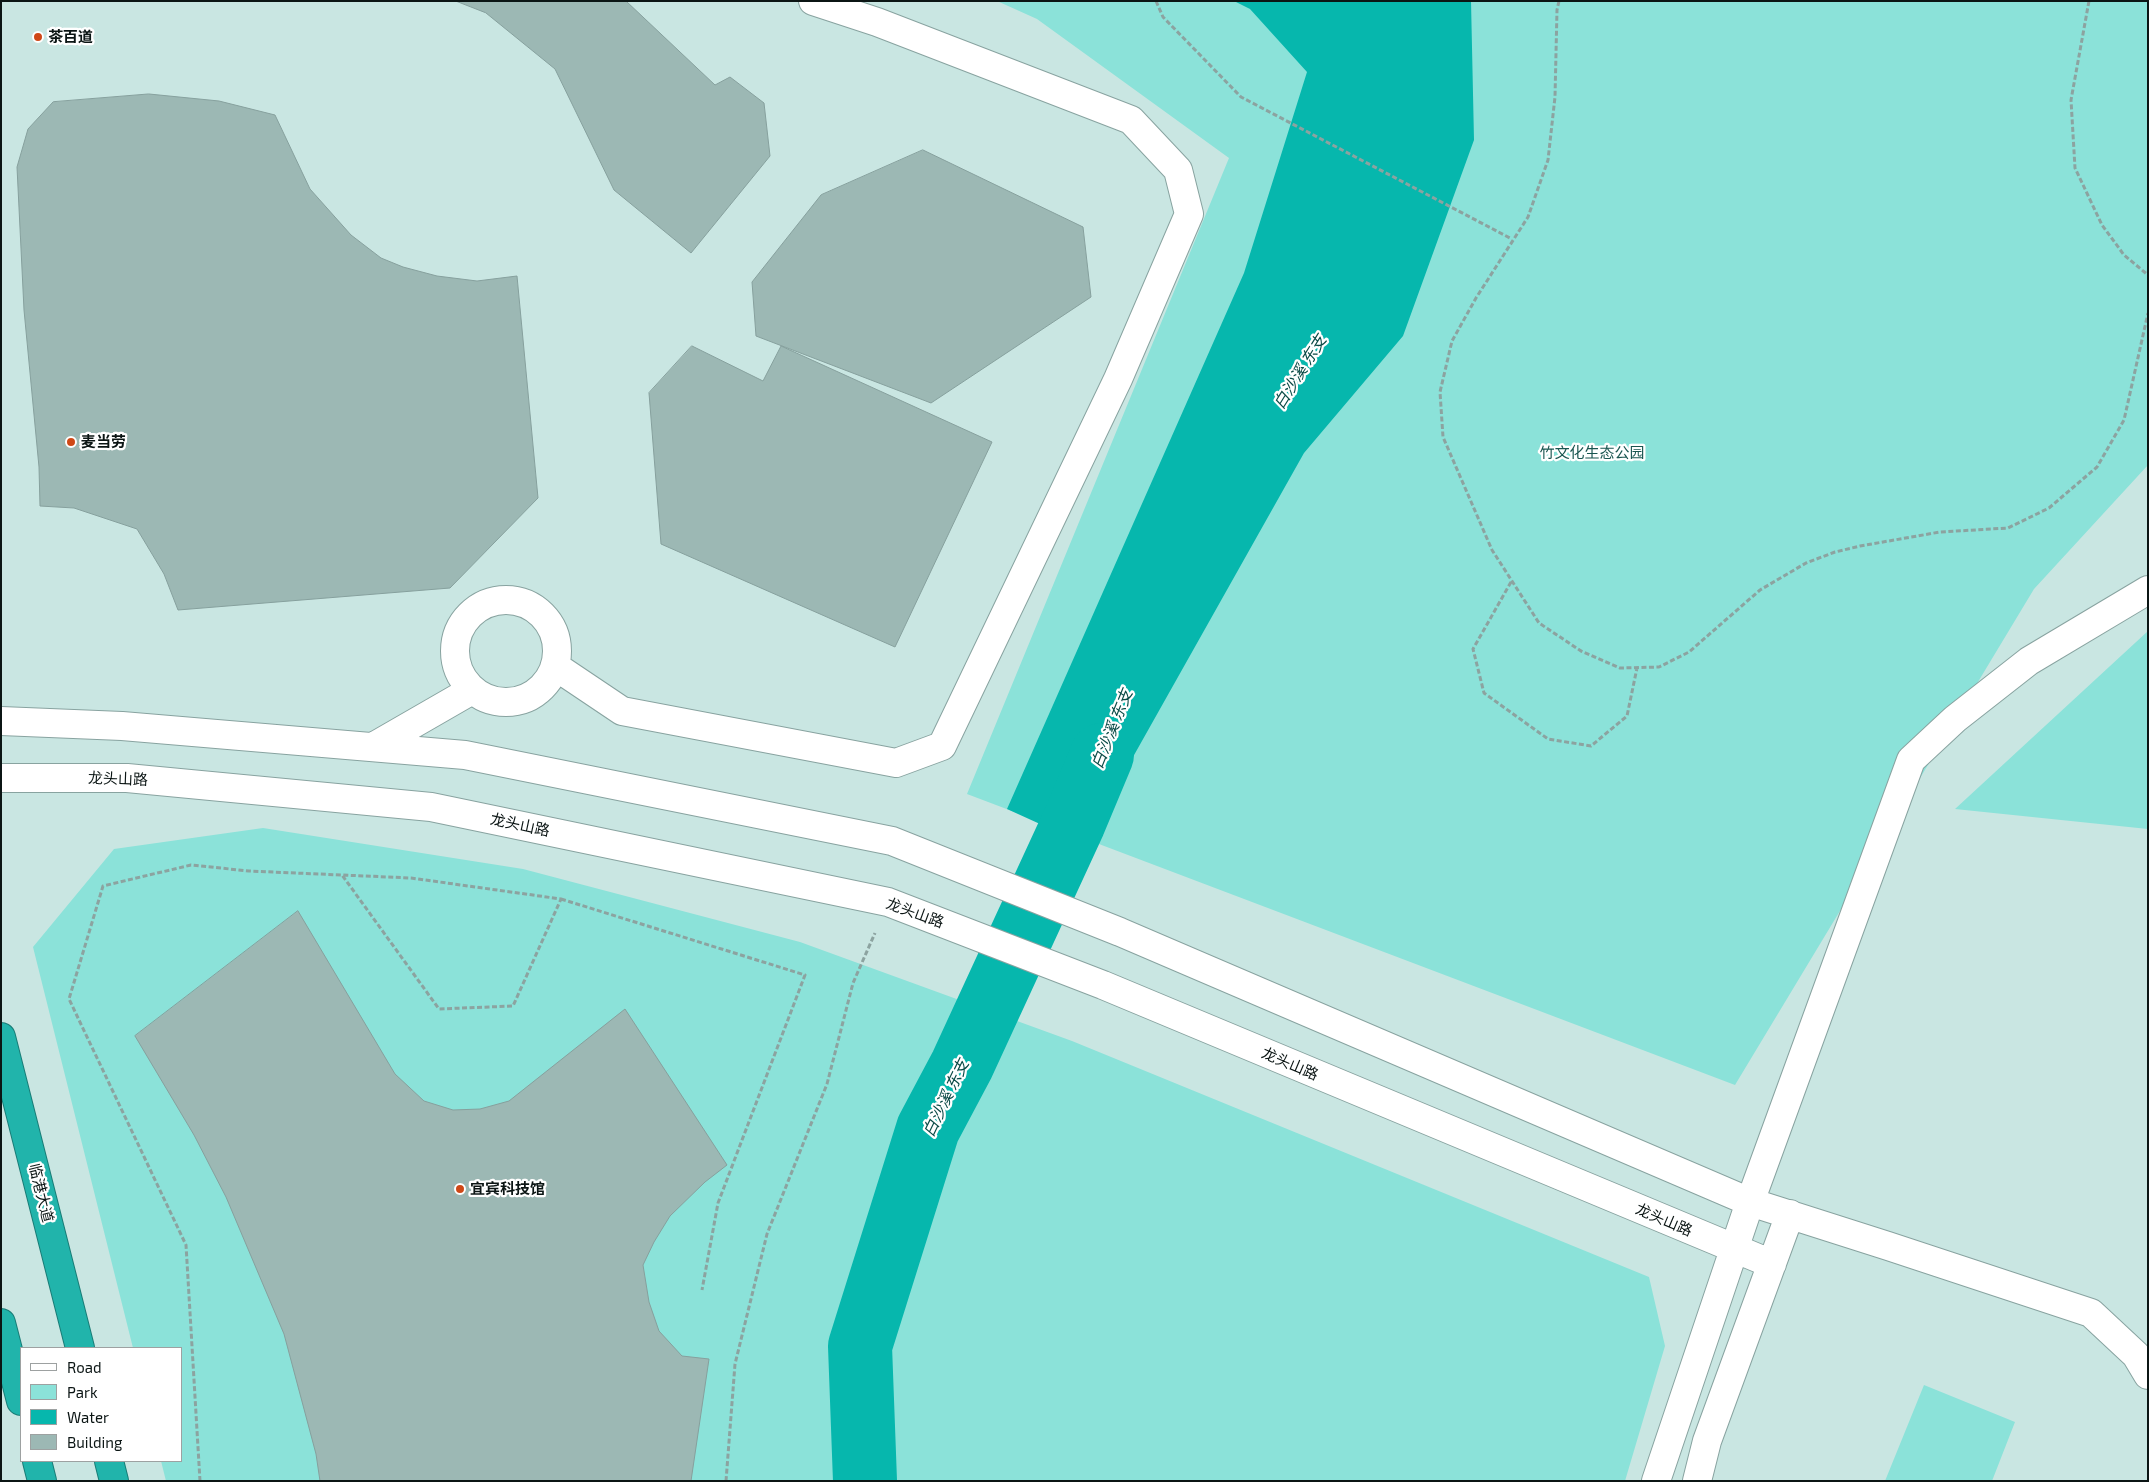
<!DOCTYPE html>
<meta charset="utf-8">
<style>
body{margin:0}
#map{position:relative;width:2149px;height:1482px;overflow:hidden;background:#c9e6e2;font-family:"Exo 2",sans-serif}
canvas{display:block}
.frame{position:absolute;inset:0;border:2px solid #0b1514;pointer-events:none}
.legend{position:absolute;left:20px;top:1347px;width:162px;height:115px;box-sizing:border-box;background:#fff;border:1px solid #9da1a1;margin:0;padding:6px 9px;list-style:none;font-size:15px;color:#0b1514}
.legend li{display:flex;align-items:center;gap:10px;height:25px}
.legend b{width:25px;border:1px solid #9da1a1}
</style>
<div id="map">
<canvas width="2149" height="1482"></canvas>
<div class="frame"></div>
<ul class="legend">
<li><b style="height:6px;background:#fff"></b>Road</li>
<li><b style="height:14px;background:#8be2d9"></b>Park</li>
<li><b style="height:14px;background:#06b7ad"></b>Water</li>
<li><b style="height:14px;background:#9cb8b4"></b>Building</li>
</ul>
</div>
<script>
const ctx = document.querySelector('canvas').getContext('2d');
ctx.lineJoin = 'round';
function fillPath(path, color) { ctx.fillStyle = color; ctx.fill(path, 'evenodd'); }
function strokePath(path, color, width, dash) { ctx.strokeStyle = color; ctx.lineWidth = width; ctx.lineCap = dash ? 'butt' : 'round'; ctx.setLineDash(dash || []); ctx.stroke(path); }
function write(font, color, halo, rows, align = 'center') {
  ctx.font = font + ' "Exo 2","Noto Sans SC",sans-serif'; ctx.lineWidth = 4.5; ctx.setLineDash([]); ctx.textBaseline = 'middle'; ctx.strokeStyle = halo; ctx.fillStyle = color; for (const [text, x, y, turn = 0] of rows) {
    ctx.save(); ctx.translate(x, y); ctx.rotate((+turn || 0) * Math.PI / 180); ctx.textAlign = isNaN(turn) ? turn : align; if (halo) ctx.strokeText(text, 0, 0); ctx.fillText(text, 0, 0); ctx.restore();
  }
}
fillPath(new Path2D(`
 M997,1H2148V465L2034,589L1735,1085L967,794L1229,158L1037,19Z
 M2148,631V829L1955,809Z
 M263,828L523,869L800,942L1072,1041L1649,1277L1665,1346L1625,1481H166L161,1461H181V1348H133L33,947L114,849Z
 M1924,1385L2015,1422L1992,1481H1885Z`), '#8be2d9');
fillPath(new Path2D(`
 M1234,1H1471L1474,140L1403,336L1304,453L1084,844L1007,809L1244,273L1307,72L1250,9Z`), '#06b7ad');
strokePath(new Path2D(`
 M865,1481L860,1346L928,1129L962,1065L1074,822L1102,755`), '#06b7ad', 64);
const building = new Path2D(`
 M456,1H626L715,85L730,77L764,103L770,156L691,253L614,190L555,69L486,13Z
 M149,94L219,101L275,115L310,189L351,235L381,258L403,267L437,276L477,281L517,276L538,498L450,588L178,610L164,574L137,529L74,508L40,506L39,467L24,310L17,167L28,129L53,102Z
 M923,150L1083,227L1091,297L931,403L756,336L752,282L821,195Z
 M692,346L763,381L781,346L992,442L895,647L661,544L649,393Z
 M298,911L395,1074L424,1101L453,1110L480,1109L509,1101L625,1009L727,1165L705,1182L670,1216L654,1242L643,1265L649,1302L659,1331L682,1356L709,1359L691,1481H320L316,1454L284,1334L226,1197L194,1135L135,1036Z`);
fillPath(building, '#9cb8b4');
strokePath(building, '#86a09d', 1);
const minor = new Path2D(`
 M455 651a51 51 0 1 1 102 0a51 51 0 1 1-102 0Z
 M555,666L622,711L896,763L942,746L1118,379L1189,214L1178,170L1131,120L877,22L813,1
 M1,721L122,726L465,755L892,841L1120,932L1750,1202L1888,1246L2091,1313L2136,1355L2148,1375
 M373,747L472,690
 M1,778H127L431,807L888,902L1103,985L1772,1264
 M1656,1481L1750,1202L1911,760L1955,719L2029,661L2148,590
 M1697,1481L1707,1441L1790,1214`);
const highway = new Path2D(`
 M1,1037L80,1348
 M1,1323L21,1401
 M37,1461L42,1481
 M109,1461L114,1481`);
strokePath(minor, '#88a3a0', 30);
strokePath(highway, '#197c76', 30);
strokePath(new Path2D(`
 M1156,1L1163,17L1241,97L1510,238
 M1559,1L1557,10L1555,97L1548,160L1528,217L1476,298L1452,341L1440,392L1443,437L1492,550L1539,623L1581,651L1620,668L1659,667L1689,652L1760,590L1806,563L1835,552L1860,546L1940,532L2008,528L2049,508L2097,467L2124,420L2148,313
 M2089,1L2071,100L2075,168L2102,225L2124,255L2148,275
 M1511,582L1473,649L1484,693L1548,739L1591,746L1627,716L1637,668
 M561,899L805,975L718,1203L702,1290
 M200,1481L186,1245L69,999L103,886L191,865L249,871L411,878L561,899L513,1006L439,1009L342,875
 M726,1481L735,1364L767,1234L827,1084L853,983L875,933`), '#8ca3a0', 3, [5, 2.5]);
strokePath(minor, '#fff', 28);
strokePath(highway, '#21b4ab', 28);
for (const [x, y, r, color] of [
 [38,37,5,"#cf4817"],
 [71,442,5,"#cf4817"],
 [460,1189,5,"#cf4817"]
]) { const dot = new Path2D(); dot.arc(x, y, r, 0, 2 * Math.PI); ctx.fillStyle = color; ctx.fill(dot); strokePath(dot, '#fff', 2); }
write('bold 15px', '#0b1514', '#fff', [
 ["茶百道",48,37],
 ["麦当劳",81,442],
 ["宜宾科技馆",470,1189]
], 'left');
write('15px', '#195550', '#fff', [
 ["竹文化生态公园",1592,453]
]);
write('15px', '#0b1514', '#fff', [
 ["龙头山路",118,779,2],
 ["龙头山路",520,825,12],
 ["龙头山路",915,913,20],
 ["龙头山路",1290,1064,23],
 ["临港大道",41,1193,76],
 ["龙头山路",1664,1220,23]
]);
write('italic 16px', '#0a4a46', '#fff', [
 ["白沙溪 东支",1300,372,-58],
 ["白沙溪 东支",1112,729,-68],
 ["白沙溪 东支",946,1098,-64]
]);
</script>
